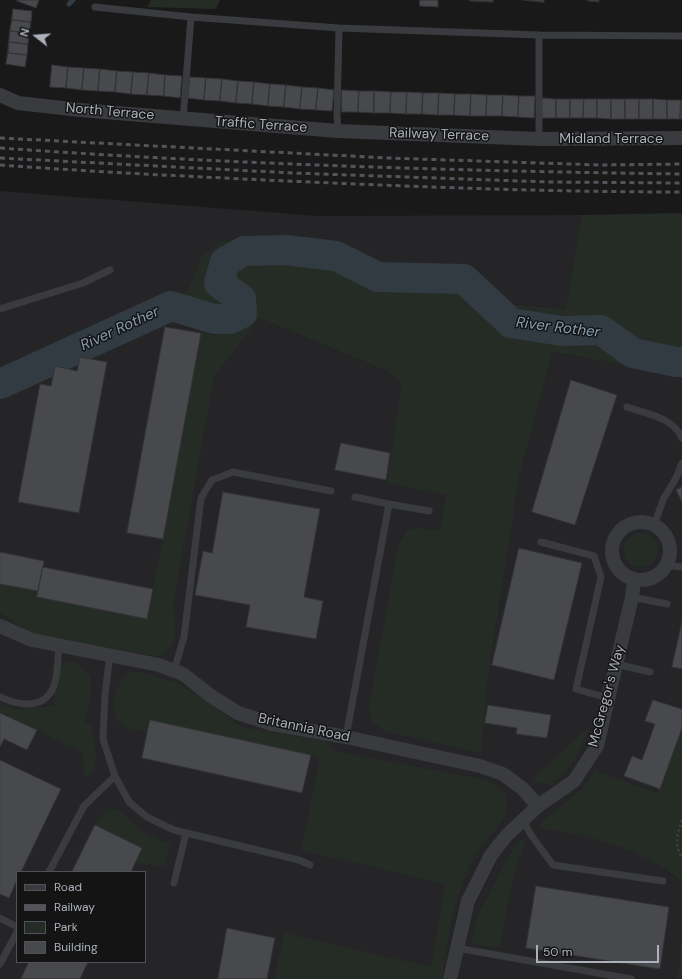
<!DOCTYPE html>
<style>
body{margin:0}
#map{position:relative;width:682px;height:979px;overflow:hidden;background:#19191a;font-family:"DM Sans",sans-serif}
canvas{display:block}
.legend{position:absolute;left:16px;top:871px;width:130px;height:92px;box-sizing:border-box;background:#141415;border:1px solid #515257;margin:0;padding:5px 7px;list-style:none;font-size:12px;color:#acb0b9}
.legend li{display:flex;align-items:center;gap:8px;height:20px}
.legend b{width:20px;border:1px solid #515257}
.north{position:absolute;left:16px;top:16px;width:40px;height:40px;-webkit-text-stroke:3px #141415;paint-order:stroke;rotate:287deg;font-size:11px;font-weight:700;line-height:16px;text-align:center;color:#acb0b9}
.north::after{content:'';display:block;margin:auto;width:14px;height:18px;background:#acb0b9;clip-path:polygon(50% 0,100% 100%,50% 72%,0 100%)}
.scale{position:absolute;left:536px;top:945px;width:123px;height:18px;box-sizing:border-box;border:2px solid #acb0b9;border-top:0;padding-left:5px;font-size:12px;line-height:14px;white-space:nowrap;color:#acb0b9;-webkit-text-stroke:3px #141415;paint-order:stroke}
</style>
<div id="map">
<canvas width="682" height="979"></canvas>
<ul class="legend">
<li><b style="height:5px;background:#3a3b3f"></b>Road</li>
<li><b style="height:5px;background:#53555a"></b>Railway</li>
<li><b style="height:11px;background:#252c26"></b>Park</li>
<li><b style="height:11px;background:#48494d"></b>Building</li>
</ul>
<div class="north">N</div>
<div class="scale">50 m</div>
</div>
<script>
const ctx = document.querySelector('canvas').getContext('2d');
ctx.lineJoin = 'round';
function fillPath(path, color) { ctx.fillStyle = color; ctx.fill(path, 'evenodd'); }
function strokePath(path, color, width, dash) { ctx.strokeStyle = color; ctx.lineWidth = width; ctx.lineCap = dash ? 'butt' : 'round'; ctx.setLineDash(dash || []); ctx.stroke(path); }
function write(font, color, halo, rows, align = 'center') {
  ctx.font = font + ' "DM Sans",sans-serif'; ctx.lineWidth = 3; ctx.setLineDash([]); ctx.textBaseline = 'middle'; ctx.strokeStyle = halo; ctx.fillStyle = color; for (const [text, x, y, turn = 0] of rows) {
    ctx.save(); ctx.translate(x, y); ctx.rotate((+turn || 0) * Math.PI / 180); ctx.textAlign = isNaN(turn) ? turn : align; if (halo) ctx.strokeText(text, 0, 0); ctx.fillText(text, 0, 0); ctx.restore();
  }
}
fillPath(new Path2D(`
 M0,191L318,216L581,215L567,309L500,303L484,286L462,270L377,267L358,252L201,257L188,290L0,377Z
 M171,318L220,336L259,318L389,372L519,476L553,352L661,372L682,378V795L659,865L682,883V931L678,973L676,979H0V394L129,331ZM17,872H145V962H17Z`), '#252527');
fillPath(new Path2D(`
 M151,0H220L216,9L147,7Z
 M682,213V378L661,372L553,352L519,477L488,675L481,753L384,731L372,721L369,706L398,547L407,530L416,528L440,531L446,495L387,483L402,383L389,372L259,318L214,376L173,606C175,627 182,650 155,656L32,634L0,612V584L38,591L37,597L147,619L163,539L201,333L217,335L171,318L177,295L188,290L201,257L222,241L317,237L358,252L378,267L462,270L484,286L500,303L566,309L581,215Z
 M624 550a17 17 0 1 1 34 0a17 17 0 1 1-34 0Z
 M70,662L77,663L90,677L92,689L85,722L91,725C93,736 100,763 92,772C90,775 87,776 84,777L83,752L0,713V703L15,709L54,706L56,671L61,664Z
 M139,672L178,683L198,695L241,727L327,741L334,751L475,778C490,781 506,786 507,805C507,821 489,835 480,848C455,887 448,934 442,979H274L284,933L431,967L445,884L301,850L320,759L311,755L150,720L147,732C139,731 128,729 120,724C119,723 118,721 117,719C109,704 117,686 127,673Z
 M589,727C581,746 569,780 546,784C542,784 536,781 531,780Z
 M682,728V883C675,877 668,871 660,866C627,844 577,833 539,828L541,822L562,806L585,786L595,771L657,793L660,789Z
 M113,809L120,812L146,834L170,844L165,865L160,866L135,863L142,848L95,825L104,813Z
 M525,840L513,877L500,948L471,944L477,917L501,871L518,841Z
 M682,931V979H676L678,973Z`), '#252c26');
strokePath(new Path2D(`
 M69,4L73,0`), '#333b42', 5);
strokePath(new Path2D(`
 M0,384L171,306L214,319H230L242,313L241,299L219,283L225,262L244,251L285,250L336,256L378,277L464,279L511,323L562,331L601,330L633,353L676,362H682`), '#333b42', 30);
const building = new Path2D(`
 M18,0H39L36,8L17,1Z
 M420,0H438V7L420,6Z
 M470,0H493V2L470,1Z
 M523,0H544V2Z
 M588,0H599V2L588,1Z
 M13,9L32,11L31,22L12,20Z
 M12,20L31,22L29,33L10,31Z
 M10,31L29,33L28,44L9,42Z
 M9,42L28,44L27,55L8,53Z
 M8,53L27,55L25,67L6,64Z
 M52,65L68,67L66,88L50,87Z
 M68,67L84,68L82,90L66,88Z
 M84,68L100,69L98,91L82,90Z
 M100,69L117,71L115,92L98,91Z
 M117,71L133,72L131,94L115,92Z
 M133,72L149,73L147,95L131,94Z
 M149,73L165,75L164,96L147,95Z
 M165,75L182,76L180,98L164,96Z
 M190,77L206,78L204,100L188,98Z
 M206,78L222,79L220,101L204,100Z
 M222,79L238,81L236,103L220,101Z
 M238,81L254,82L252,104L236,103Z
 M254,82L270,84L268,106L252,104Z
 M270,84L286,85L284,107L268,106Z
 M286,85L302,87L300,109L284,107Z
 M302,87L318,88L316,110L300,109Z
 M318,88L334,90L332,111L316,110Z
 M342,90L359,91L358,112H342Z
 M359,91H374V113L358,112Z
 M374,91L391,92L390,113H374Z
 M391,92H407L406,114L390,113Z
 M407,92L423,93L422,114H406Z
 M423,93H439L438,115L422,114Z
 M439,93L455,94L454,115H438Z
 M455,94H471L470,116L454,115Z
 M471,94L487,95L486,116H470Z
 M487,95H503L502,116H486Z
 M503,95L519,96L518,117L502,116Z
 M519,96H535L534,118L518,117Z
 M542,98L556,99V118H542Z
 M556,99H570V118H556Z
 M570,99H584L583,118H570Z
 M584,99H597V118H583Z
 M597,99H611V119L597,118Z
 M611,99H625V119H611Z
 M625,99H639V119H625Z
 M639,99H653V119H639Z
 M653,99L667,100V119H653Z
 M667,100H681L680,119H667Z
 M681,100H682V119H680Z
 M165,327L201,333L163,539L127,533Z
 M80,357L107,362L79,513L18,502L40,384L51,386L55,366L77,371Z
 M571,380L617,395L575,525L532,512Z
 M341,443L390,453L386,480L335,470Z
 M682,487V502L676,490Z
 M223,492L320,509L304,597L323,601L316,639L246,627L250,605L195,595L203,551L212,553Z
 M519,548L582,563L554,680L492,665Z
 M0,552L44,561L38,591L0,584Z
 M43,567L153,589L147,619L37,597Z
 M682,622V669L672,667Z
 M653,700L682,709V728L660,789L624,776L632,756L642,760L655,724L645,721Z
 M488,705L551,715L547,738L516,734L517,728L485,723Z
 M0,713L37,730L27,750L4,739L0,747Z
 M150,720L311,755L302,793L142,758Z
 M0,760L61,789L21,872H17V880L9,898L0,894Z
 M95,825L142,848L131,872H72Z
 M536,886L669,907L660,969L526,948Z
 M227,928L275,938L267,979H218Z
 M29,962H88L80,979H21Z`);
fillPath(building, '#48494d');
strokePath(building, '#333336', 1);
strokePath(new Path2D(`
 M682,820C677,835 674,843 682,858`), '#404246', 2.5, [2, 3]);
strokePath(new Path2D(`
 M95,7L191,17L339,28L539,35L682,36
 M539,35V139
 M183,119L191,17
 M338,131L337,116L339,28
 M0,309L83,283L110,270
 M627,407C646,414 673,417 682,438
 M355,497L389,504
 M654,525L664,498L676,478L682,463
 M541,542L594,556L601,577L576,689L608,698
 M666,565L682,567
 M632,597L667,604
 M110,655L105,694L103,739L115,776L129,802L147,817L174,830L299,860L310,865
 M616,664L650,672
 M174,671L184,637L201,498L212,480L233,472L331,491
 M0,697C24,708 51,709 56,677C58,667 58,656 59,645
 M346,737L389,504L429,511
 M523,820L531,835L553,865L663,881
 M49,872L84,806L115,776
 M174,883L186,833
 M0,918L17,927
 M457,948L631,979
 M0,964L17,932`), '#3a3b3f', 7);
strokePath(new Path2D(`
 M0,95L18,103L80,110L338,131L539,139L682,138
 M612 551a29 29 0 1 1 58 0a29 29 0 1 1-58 0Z
 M0,626L32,640L159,665L183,674L211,696L238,713L272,724L346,737L480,766L503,774L522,788L538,806
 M450,979L468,901L491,855L507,835L538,806L574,781L597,746L632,597L634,579`), '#3a3b3f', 14);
strokePath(new Path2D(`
 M0,138L388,158L600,165L682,164
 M0,148C227,164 455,171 682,174
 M0,158L293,173L549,182L682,183
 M0,165C111,173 221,178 332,183C449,188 565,192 682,192`), '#53555a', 3, [5, 4]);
write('14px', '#acb0b9', '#141415', [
 ["North Terrace",110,112,5],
 ["Traffic Terrace",261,125,4],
 ["Railway Terrace",439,135,2],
 ["Midland Terrace",611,139],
 ["McGregor's Way",607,696,-75],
 ["Britannia Road",304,728,12]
]);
write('italic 15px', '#879db0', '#141415', [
 ["River Rother",558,328,7],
 ["River Rother",120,329,-25]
]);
</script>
